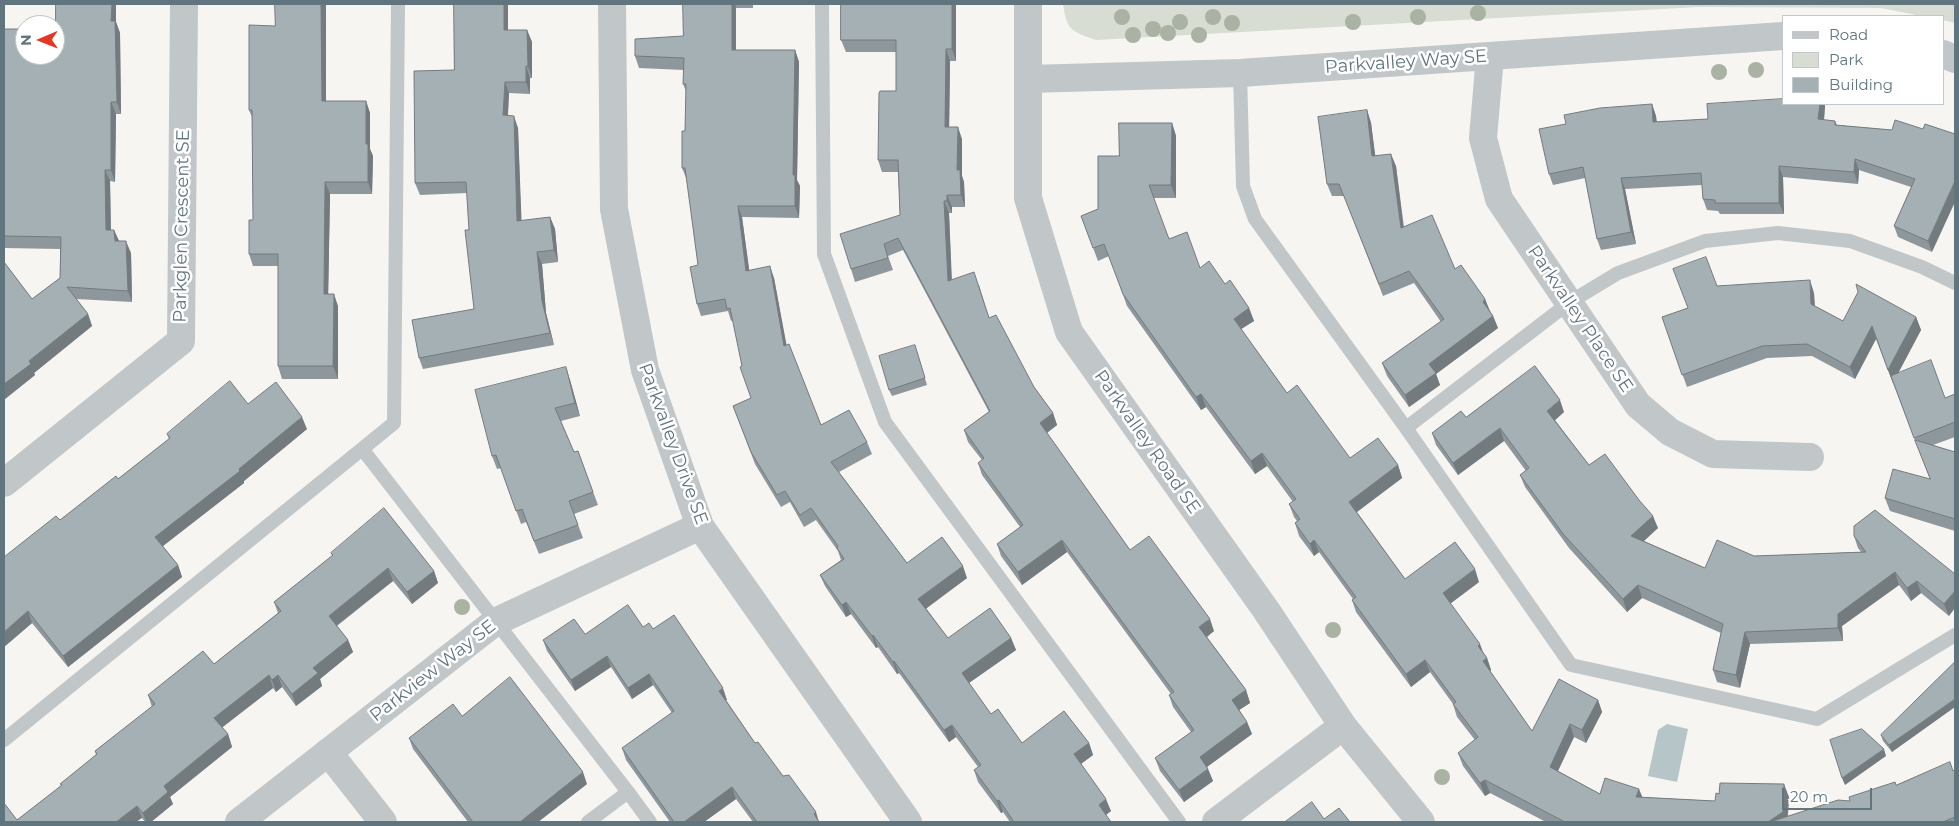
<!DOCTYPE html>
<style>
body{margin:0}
#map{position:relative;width:1959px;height:826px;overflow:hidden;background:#f6f5f2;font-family:Montserrat,sans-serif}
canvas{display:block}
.frame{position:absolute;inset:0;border:5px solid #61757e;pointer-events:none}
.legend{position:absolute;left:1782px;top:15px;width:162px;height:90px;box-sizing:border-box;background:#fff;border:1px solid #c0c8cb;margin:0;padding:6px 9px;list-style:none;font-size:15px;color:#61757e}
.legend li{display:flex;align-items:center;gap:10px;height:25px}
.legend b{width:25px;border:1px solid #c0c8cb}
.north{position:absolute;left:15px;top:15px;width:50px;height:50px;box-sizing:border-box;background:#fff;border:1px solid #c0c8cb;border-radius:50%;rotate:269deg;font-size:14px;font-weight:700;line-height:20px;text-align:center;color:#61757e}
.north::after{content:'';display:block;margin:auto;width:18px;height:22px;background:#e43724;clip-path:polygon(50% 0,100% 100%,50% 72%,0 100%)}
.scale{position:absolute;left:1782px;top:788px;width:90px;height:22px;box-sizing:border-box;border:2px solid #61757e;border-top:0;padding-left:6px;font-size:15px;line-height:18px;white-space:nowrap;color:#61757e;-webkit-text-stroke:4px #fff;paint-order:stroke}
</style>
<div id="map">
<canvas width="1959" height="826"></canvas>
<div class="frame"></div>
<ul class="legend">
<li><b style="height:6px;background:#c1c6c8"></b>Road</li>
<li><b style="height:14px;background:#d8ddd3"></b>Park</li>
<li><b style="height:14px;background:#a5b0b4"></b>Building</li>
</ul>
<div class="north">N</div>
<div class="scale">20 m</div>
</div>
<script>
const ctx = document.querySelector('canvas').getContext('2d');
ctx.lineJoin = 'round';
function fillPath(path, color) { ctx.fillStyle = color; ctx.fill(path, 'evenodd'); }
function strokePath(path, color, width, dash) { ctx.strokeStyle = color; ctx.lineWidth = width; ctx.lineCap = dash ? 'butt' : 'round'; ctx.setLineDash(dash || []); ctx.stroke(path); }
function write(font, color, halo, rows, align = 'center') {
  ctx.font = font + ' Montserrat,sans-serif'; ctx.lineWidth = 5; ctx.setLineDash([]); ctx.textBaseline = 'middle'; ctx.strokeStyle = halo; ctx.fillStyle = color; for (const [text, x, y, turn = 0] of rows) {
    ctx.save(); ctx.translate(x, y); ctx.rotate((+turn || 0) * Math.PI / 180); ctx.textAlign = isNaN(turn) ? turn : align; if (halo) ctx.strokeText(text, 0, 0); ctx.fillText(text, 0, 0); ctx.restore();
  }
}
fillPath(new Path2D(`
 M1063,4H1955V23L1943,20V16H1921L1881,8L1699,7L1096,40C1071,31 1067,31 1063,4Z`), '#d8ddd3');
fillPath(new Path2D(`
 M1667,724L1688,729L1677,782L1648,776L1658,730Z`), '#b6c5c7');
strokePath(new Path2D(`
 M822,4L824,254L885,422L1179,822
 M1240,73L1243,186L1255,219L1406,428L1571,665L1817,719L1955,635
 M1406,428L1570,302L1618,273L1705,241L1778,233L1850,241L1922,267L1955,283
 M363,450L628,792L650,822
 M4,740L394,423L398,4
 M588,822L628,792`), '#c1c6c8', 14);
strokePath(new Path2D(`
 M612,4L614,209L645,370L700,526L908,822
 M1028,4V198L1069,332L1266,610L1343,726L1421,822
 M1943,54L1955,59
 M1490,56L1483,138L1499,199L1638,405L1670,432L1713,454L1810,457
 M1029,79L1240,73L1783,36
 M4,483L181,341L184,4
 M328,752L383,822
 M239,822L495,622L700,526
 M1216,822L1343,726`), '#c1c6c8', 28);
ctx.fillStyle = '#aab2a3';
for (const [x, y] of [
 [1478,13],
 [1122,17],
 [1213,17],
 [1418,17],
 [1180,22],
 [1353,22],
 [1232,23],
 [1153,29],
 [1168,33],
 [1133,35],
 [1199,35],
 [1756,70],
 [1719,72],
 [462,607],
 [1333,630],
 [1442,777]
]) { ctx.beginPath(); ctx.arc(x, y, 8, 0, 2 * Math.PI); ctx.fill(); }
fillPath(new Path2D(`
 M56,4H116V22L120,33L121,114H116L115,182L110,181L111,230H114L119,241L131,253L132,302L76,299L88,314L92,326L34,373L35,375L5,399L4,397V262L32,299L60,278V249L4,248V29H56Z
 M275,4H372H326V101H366L370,113V149L373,156L372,194H330L328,294L338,306V379H282L278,366V266H253L249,254L253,220L252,117L249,110L275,26Z
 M683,4H753V8H736V50H795L799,62L797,180L800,186L799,218L742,217L749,270L774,278L786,345L821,425L867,442L872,454L839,472L907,563L967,578L926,608L948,638H1011L1016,650L969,683L991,714L1022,743H1089L1093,755L1081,764L1111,811L1106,815L1111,822H1010L1003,812L1001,813L978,782L974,770L978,767L956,737L949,742L899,673L897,674L878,647L876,648L851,614L846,617L825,586L820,575L841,560L838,551L816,520L804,527L790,502L781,507L755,464L733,406L751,398L742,366L733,320L731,321L728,311L701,316L697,304L698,265L687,180L682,168L685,131L686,91L683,84L684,70L639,68L635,56L683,36Z
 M841,4H956V61H950L949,127L962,139V176L964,182L965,207H952V213H949L952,280L979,285L989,318L1034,387L1053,413L1057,425L1047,433L1130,550L1214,631L1207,637L1246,690L1250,703L1239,710L1247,722L1252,734L1207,767L1213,781L1184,802L1160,771L1155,758L1191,732L1173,707L1169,695L1171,694L1067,552L1022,585L1001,556L997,544L1020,527L982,475L978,463L982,460L968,442L964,430L989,412L903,250L888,256L893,270L855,282L851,269L900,215L898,172H882L878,160L896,91V52H846L841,40Z
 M508,30H527L532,42V78H530V94L509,93L508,116L518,128L521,221L550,217L555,229L558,262L542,264L546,313L554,345L423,369L419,358L474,309L467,193L420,195L415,183L454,70Z
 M1652,104L1656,116L1657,122L1708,119L1783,104H1824L1825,106L1824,120L1835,121L1837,125L1892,130L1923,129L1932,252L1898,237L1894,226L1911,187L1859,170L1858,184L1783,177L1784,214H1720L1718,211L1707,210L1703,199L1702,185L1625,189L1636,244L1601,250L1597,239L1585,178L1553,185L1549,174Z
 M1367,110L1371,123L1375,156L1396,166L1404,227L1455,269L1485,299L1490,311L1493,316L1498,328L1436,374L1440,385L1409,407L1387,376L1382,363L1441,322L1414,283L1383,296L1344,196H1332L1327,184Z
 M1172,123L1176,136V198H1153L1169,239L1200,268L1225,284L1249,308L1254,321L1241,329L1287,393L1350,458L1398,465L1402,478L1357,512L1405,579L1479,582L1450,604L1487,658L1491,670L1490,671L1532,731L1598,700L1602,712L1586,743L1574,737L1558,771L1600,794L1642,797L1715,801L1789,797L1788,816L1850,801L1896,785L1953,771L1955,769V822H1546L1490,793L1485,796L1463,766L1458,753L1475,740L1457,717L1453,704L1430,672L1411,687L1356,612L1352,600L1353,599L1319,552L1314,556L1299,536L1295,523L1297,521L1294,517L1289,504L1293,502L1267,466L1255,474L1206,407L1201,410L1127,306L1109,256L1098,261L1081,216L1098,209L1119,156Z
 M1814,293L1815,306L1843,321L1916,317L1921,330L1898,373L1945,398L1955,394V437L1933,445L1955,452V531L1890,511L1885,498L1930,479L1876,339L1855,379L1812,356L1767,358L1687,387L1662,317L1688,308Z
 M917,352L927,385L892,396L889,390Z
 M570,380L580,416L561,421L574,452L578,451L598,505L574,514L583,538L539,554L526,522L521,524L501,468L497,469L492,456Z
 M248,404L307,429L244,481V483L163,546L178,565L182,577L68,667L32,623L4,647L60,520L118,479L169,439L167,434Z
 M1564,412L1555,420L1589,465L1658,528L1644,541L1705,568L1754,556L1861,552L1858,548L1854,536L1955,574L1949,616L1921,593L1911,601L1899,585L1842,626L1843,641L1750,644L1740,688L1717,682L1713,670L1721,633L1642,598L1627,612L1569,548L1525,487L1520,475L1526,471L1504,441L1458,475L1436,445L1432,433L1466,417Z
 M331,553L434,571L438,583L412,604L393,581L337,626L348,640L353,652L320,679L322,686L296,706L282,687L276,692L273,688L222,727L228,734L232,747L170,797L173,804L151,822H145L142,818L17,820L61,786L96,755L95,751L152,707L148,695L214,664L278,613L274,602L332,556Z
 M643,627L653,629L727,700H726L755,743L819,822H753L736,799L704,822H670L626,760L622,748L672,713L653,685L632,699L611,667L575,691L547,651L543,640Z
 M1955,662L1892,752L1883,741L1881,735Z
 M462,716L587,784L538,822H468L413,749L409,738Z`), '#8e979b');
fillPath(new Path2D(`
 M112,4H116V22L120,33L121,114L117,102L111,21Z
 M321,4H326V113L322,101Z
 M504,4H508V42L504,30Z
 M732,4H735L736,8V62L732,50Z
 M952,4H956V61L952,49Z
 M527,30L532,42V78L528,66Z
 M946,49L950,61L949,139L945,127Z
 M795,50L799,62L797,180L800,186L799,218L795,206L793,175Z
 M526,66L530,78V94L526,82Z
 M505,82L509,93L507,127L503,115Z
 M366,101L370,113V149L373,156L372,194L368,182L366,144Z
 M111,102L116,114L115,182L111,170Z
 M1652,104L1656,116L1657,134L1653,122Z
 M1820,104H1824L1825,106L1823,131L1818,119Z
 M1367,110L1371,123L1377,169L1372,156Z
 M514,116L518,128L522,233L517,221Z
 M1172,123L1176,136V198L1171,185Z
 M958,127L962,139V176L964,182L965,207L961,195L957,170Z
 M1391,154L1396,166L1405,241L1401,228Z
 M1855,159L1859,170L1858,184L1854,172Z
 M1779,166L1783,177L1784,214L1779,203Z
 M105,170L110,181L111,241L106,230Z
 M1621,178L1625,189L1636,244L1631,232Z
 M1955,181V202L1932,252L1928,241Z
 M325,182L330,194L328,306L324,294Z
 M947,195L952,207V213L947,201Z
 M944,201L949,213L952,293L948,281Z
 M738,206L742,217L751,283L746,271Z
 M550,217L555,229L558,262L554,250Z
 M114,230L119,241H115Z
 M126,241L131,253L132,302L128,291Z
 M537,252L542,264L546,313L554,345L550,333L542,301Z
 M770,266L774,278L789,358L784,346Z
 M1810,280L1814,293L1815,316L1811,304Z
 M334,294L338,306V379L333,366Z
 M1485,299L1490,312L1483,302Z
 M1249,308L1254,321L1238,331L1234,319Z
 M88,314L92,326L34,373L35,375L5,399L4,396V384L29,361Z
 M1493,316L1498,328L1436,374L1440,385L1409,407L1405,395L1429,364Z
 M1916,317L1921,330L1893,383L1888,370Z
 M1872,326L1876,339L1855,379L1850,367Z
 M566,367L570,380L580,416L575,403Z
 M1201,394L1206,407L1201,410L1196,397Z
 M1560,400L1564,412L1552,423L1547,411Z
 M1053,413L1057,425L1044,435L1040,423Z
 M302,417L307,429L244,481V483L159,549L155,537Z
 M1500,428L1504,441L1458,475L1453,463Z
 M1262,453L1267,466L1255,474L1251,461Z
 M1398,465L1402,478L1354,514L1349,502Z
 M1653,516L1658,528L1636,548L1631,536Z
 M1062,540L1067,552L1022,585L1018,572Z
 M1314,540L1319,552L1314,556L1310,544Z
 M178,565L182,577L68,667L63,656Z
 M963,566L967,578L923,611L918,599Z
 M388,568L393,581L333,628L329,616Z
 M1475,569L1479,582L1447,606L1443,593Z
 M434,571L438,583L412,604L407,592Z
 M1895,572L1899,585L1842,626L1843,641L1838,628V614Z
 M1917,581L1921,593L1911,601L1907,588Z
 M1638,585L1642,598L1627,612L1623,599Z
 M1955,591V608L1949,616L1944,604Z
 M846,602L851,614L846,617L842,605Z
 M28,611L32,623L4,647V632Z
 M1210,619L1214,631L1204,639L1199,627Z
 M1745,632L1750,644L1740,688L1736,675Z
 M873,635L878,647L876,648L872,636Z
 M1011,638L1016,650L966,685L962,673Z
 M348,640L353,652L320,679L322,686L296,706L292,694L313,668Z
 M1480,644L1485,657L1478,646Z
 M607,656L611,667L575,691L571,680Z
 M1487,658L1491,670L1488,673L1483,661Z
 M1425,660L1430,672L1411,687L1406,674Z
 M894,661L899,673L897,674L893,662Z
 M649,674L653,685L632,699L628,688Z
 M269,675L273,688L219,730L214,718Z
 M278,675L282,687L276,692L272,680Z
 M723,688L727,700L723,702L719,691Z
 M1246,690L1250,703L1236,712L1232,700Z
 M1955,699V707L1892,752L1889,745Z
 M1598,700L1602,712L1586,743L1582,730Z
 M1247,722L1252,734L1204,769L1200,757Z
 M1570,724L1574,737L1554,779L1550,767Z
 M952,725L956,737L949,742L944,730Z
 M228,734L232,747L170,797L173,804L151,822H146L143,813L164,786Z
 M1089,743L1093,755L1078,766L1074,754Z
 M1884,749L1886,756L1845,785L1842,778Z
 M1208,769L1213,781L1184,802L1179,790Z
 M583,772L587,784L538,822H520Z
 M1485,780L1490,793L1485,796L1480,783Z
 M1784,784L1789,797L1787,822H1768Z
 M732,787L736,799L704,822H684Z
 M1639,789L1644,801L1636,797Z
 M1106,799L1111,811L1103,817L1099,805Z
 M999,800L1003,812L1001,813L997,801Z
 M137,806L142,818L136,822H116Z
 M816,812L819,822L814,814Z`), '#747b7e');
const building = new Path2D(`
 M56,4H112L111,21H115L117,102H111V170H105L106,230H114L115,241H126L128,291L67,287L88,314L29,361L31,364L4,384V262L32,299L60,278L61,237L4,236V29H25V55H55Z
 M275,4H321L322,101H366V144H368V182H325L324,294H334L333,366H278V254H249V220H253L252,110H249V25L275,26Z
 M454,4H504V30H527L528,66H526V82H505L503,115L514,116L517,221L550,217L554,250L537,252L542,301L550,333L419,358L412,320L474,309L465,230H469L466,182L415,183L414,71L454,70Z
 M683,4H732V50H795L793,175H795V206H738L746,271L770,266L784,346L789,344L821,425L849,410L867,442L831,462L907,563L942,537L963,566L918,599L948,638L990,608L1011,638L962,673L991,714L998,709L1022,743L1064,711L1089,743L1074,754L1106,799L1099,805L1111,822H1014L999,800L997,801L974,770L981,765L952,725L944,730L894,661L893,662L873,635L872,636L846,602L842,605L820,575L844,559L837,548L838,546L811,508L800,515L785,491L777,495L751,452L733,406L751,398L740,367L742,366L730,308L727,309L725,299L697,304L690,267L698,265L685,168H682V131H685L686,84H683L684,58L635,56V39L683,36Z
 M841,4H952V49H946L945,127H958L957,170H960L961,195H947V201H944L948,281L974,272L989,318L996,315L1034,387L1053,413L1040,423L1130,550L1149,536L1210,619L1199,627L1246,690L1232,700L1247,722L1200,757L1208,769L1179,790L1155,758L1194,730L1169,695L1174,692L1062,540L1018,572L997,544L1023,525L978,463L984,458L964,430L990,411L898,238L884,244L888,258L851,269L840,234L900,215L898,160H878L879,93L880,91H896V40H841Z
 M1783,99V104H1820L1818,119L1835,121V125L1892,130L1895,120L1923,129L1925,124L1955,134V181L1928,241L1894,226L1915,179L1855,159L1854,172L1779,166V203H1715V200L1703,199L1701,173L1621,178L1631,232L1597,239L1583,167L1549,174L1539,129L1566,124L1564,115L1600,108L1652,104L1653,122L1708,119L1707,104Z
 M1367,110L1372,156L1391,154L1401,228L1432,215L1455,269L1461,265L1485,299L1483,302L1493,316L1429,364L1436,373L1405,395L1382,363L1444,319L1409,271L1379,284L1339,184H1327L1318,117Z
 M1119,123H1172L1171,185H1149L1169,239L1187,232L1200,268L1209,261L1225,284L1230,280L1249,308L1234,319L1287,393L1297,385L1350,458L1378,438L1398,465L1349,502L1405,579L1455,542L1475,569L1443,593L1480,644L1478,646L1487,658L1483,661L1532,731L1559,679L1598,700L1582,730L1570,724L1550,767L1600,794L1605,778L1639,789L1636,797L1715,801L1716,793L1719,794L1720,783L1784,784L1783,812L1768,822H1565L1485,780L1480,783L1458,753L1478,737L1453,704L1456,702L1425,660L1406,674L1352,600L1356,597L1314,540L1310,544L1295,523L1300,519L1289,504L1296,499L1262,453L1251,461L1201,394L1196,397L1123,294L1104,244L1093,248L1081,216L1098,209V156H1119Z
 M1706,257L1717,286L1810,280L1811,304L1843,321L1858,292L1856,284L1916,317L1888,370L1872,326L1850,367L1807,344L1762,346L1682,375L1662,317L1688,308L1673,269Z
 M915,345L925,378L889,390L879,356Z
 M1931,360L1945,398L1955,394V422L1914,438L1891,376Z
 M1535,366L1560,400L1547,411L1589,465L1605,454L1639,500L1653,516L1631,536L1705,568L1717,540L1754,556L1866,552L1854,536V526L1875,510L1955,574V591L1944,604L1917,581L1907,588L1895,572L1838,614V628L1745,632L1736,675L1713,670L1723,624L1638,585L1623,599L1564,535L1520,475L1529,468L1500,428L1453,463L1432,433L1461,411L1466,417Z
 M566,367L575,403L555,408L574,452L578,451L593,492L569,501L578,525L534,541L522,509L516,511L496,455L492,456L475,390Z
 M230,381L248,404L276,382L302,417L239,469L240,471L155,537L178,565L63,656L28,611L4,632V557L56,516L60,520L116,476L118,479L170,438L167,434Z
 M1915,440L1955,452V519L1885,498L1893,469L1930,479Z
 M384,508L434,571L407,592L388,568L329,616L348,640L313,668L318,673L292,694L278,675L272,680L269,675L214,718L228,734L164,786L168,792L143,813L137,806L116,822H4V803L17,820L62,785L60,784L97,754L95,751L155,704L148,695L203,651L214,664L281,611L274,602L333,555L331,553Z
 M628,605L643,627L649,623L653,629L674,615L723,688L719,691L755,743L758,742L783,776L789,775L816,812L814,814L819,822H757L732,787L684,822H674L622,748L674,711L649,674L628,688L607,656L571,680L543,640L574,619L585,634Z
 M1955,662V699L1889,745L1881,735Z
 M510,677L583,772L520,822H473L409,738L453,704L462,716Z
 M1862,729L1884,749L1842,778L1830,740Z
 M1950,762L1953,771L1955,769V817L1943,822H1770L1838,800L1850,801L1849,797L1895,782L1896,785Z
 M1312,802L1324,819L1339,808L1350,822H1285Z`);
fillPath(building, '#a5b0b4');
strokePath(building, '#747b7e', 1);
write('18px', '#61757e', '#fff', [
 ["Parkvalley Way SE",1406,62,-4],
 ["Parkglen Crescent SE",182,226,-89],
 ["Parkvalley Place SE",1580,319,56],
 ["Parkvalley Road SE",1147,442,55],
 ["Parkvalley Drive SE",673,444,70],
 ["Parkview Way SE",433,671,-38]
]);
</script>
